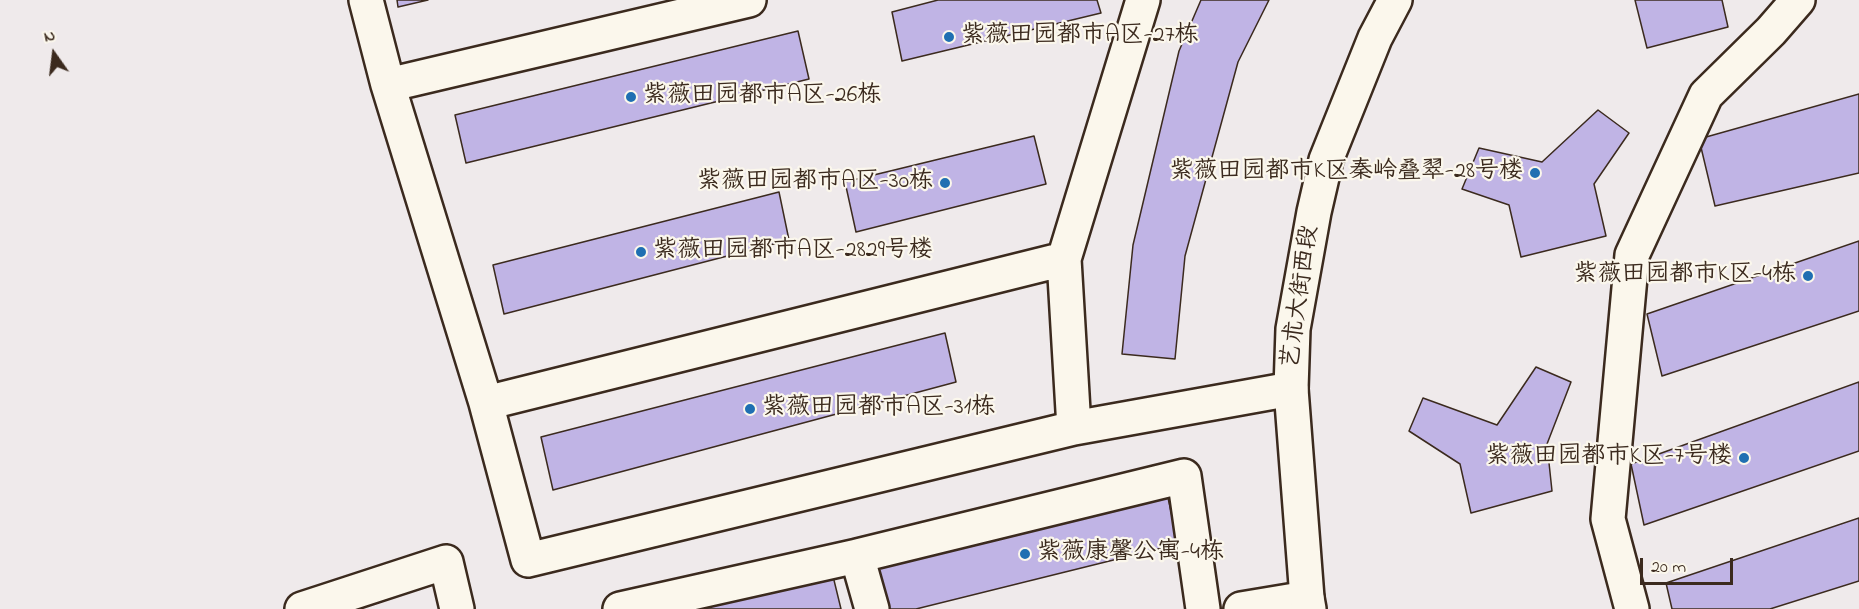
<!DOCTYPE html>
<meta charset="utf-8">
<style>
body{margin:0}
#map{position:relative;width:1859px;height:609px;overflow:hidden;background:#efeaeb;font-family:"Indie Flower",sans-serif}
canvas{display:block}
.north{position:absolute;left:24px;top:24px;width:60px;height:60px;-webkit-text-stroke:4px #fbf7ec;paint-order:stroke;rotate:346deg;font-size:16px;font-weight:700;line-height:24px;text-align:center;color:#3b2a1e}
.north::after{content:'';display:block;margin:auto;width:21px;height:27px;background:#3b2a1e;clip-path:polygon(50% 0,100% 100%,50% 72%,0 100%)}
.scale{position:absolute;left:1640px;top:558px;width:93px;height:27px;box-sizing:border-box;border:3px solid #3b2a1e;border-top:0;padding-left:8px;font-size:18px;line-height:21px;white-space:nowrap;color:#3b2a1e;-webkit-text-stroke:4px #fbf7ec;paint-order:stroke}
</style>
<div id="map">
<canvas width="1859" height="609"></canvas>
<div class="north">N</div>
<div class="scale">20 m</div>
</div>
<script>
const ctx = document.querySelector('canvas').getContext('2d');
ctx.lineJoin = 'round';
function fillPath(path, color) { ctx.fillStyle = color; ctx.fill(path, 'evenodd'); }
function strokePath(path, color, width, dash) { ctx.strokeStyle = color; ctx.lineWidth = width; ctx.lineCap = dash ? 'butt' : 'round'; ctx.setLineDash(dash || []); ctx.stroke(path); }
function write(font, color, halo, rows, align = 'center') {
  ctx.font = font + ' "Indie Flower","LXGW WenKai TC",sans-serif'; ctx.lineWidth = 4.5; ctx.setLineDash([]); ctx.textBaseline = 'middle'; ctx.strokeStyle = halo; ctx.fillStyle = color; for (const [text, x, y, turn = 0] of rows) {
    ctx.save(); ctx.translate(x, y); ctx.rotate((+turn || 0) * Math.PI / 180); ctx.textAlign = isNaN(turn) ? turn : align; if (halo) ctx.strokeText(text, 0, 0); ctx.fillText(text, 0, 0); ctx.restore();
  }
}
const building = new Path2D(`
 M397,0H428L398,7Z
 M938,0H1097L1101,13L902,61L892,12Z
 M1201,0H1269L1238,62L1185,256L1175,359L1122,354L1133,245L1179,51Z
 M1635,0H1722L1728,27L1647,48Z
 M798,31L809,79L466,163L455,115Z
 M1859,94V173L1715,206L1699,139Z
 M1598,110L1629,133L1594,184L1606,236L1521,257L1509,205L1462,189L1479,148L1542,162Z
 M1034,136L1046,184L856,232L845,182Z
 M779,192L789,240L504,314L493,265Z
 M1859,241V311L1662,376L1647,314Z
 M945,333L956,382L553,490L541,437Z
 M1536,367L1571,382L1547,444L1552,491L1471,513L1460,464L1409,431L1423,398L1497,425Z
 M1859,382V451L1644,525L1631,464Z
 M1167,493L1178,544L916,609H881L870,564Z
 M1859,518V581L1770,609H1672L1666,583Z
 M832,572L841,609H676Z`);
fillPath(building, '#c0b4e5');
strokePath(building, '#3b2a1e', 1.5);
const street = new Path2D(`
 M366,0L388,85L486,403L528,560L1074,428L1291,389
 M388,85L749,0
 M486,403L1064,259
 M1074,428L1064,259L1143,0
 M857,556L1184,476L1203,609
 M302,609L446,562L457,609
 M620,609L857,556L872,609
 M1241,609L1307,598
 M1632,609L1608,519L1632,255L1706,95L1771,31L1798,0`);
const secondary = new Path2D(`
 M1309,609L1307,598L1291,389L1293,329L1314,212L1326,160L1375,38L1395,0`);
strokePath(street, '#3b2a1e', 38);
strokePath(secondary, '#3b2a1e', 38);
strokePath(street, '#fbf7ec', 33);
strokePath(secondary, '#fbf7ec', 33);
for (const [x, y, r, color] of [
 [949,37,6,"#1f6fb2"],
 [631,97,6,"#1f6fb2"],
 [1535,173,6,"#1f6fb2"],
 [945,183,6,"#1f6fb2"],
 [641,252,6,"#1f6fb2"],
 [1808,276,6,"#1f6fb2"],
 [750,409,6,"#1f6fb2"],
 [1744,458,6,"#1f6fb2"],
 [1025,554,6,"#1f6fb2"]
]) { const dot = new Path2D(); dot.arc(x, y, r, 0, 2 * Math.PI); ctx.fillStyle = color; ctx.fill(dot); strokePath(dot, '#fbf7ec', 2); }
write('24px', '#3b2a1e', '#fbf7ec', [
 ["紫薇田园都市A区-27栋",961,37],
 ["紫薇田园都市A区-26栋",643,97],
 ["紫薇田园都市K区秦岭叠翠-28号楼",1523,173,"right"],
 ["紫薇田园都市A区-30栋",933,183,"right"],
 ["紫薇田园都市A区-2829号楼",653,252],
 ["紫薇田园都市K区-4栋",1796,276,"right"],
 ["紫薇田园都市A区-31栋",762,409],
 ["紫薇田园都市K区-7号楼",1732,458,"right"],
 ["紫薇康馨公寓-4栋",1037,554]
], 'left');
write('24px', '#3b2a1e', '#fbf7ec', [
 ["艺术大街西段",1302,297,-82]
]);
</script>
